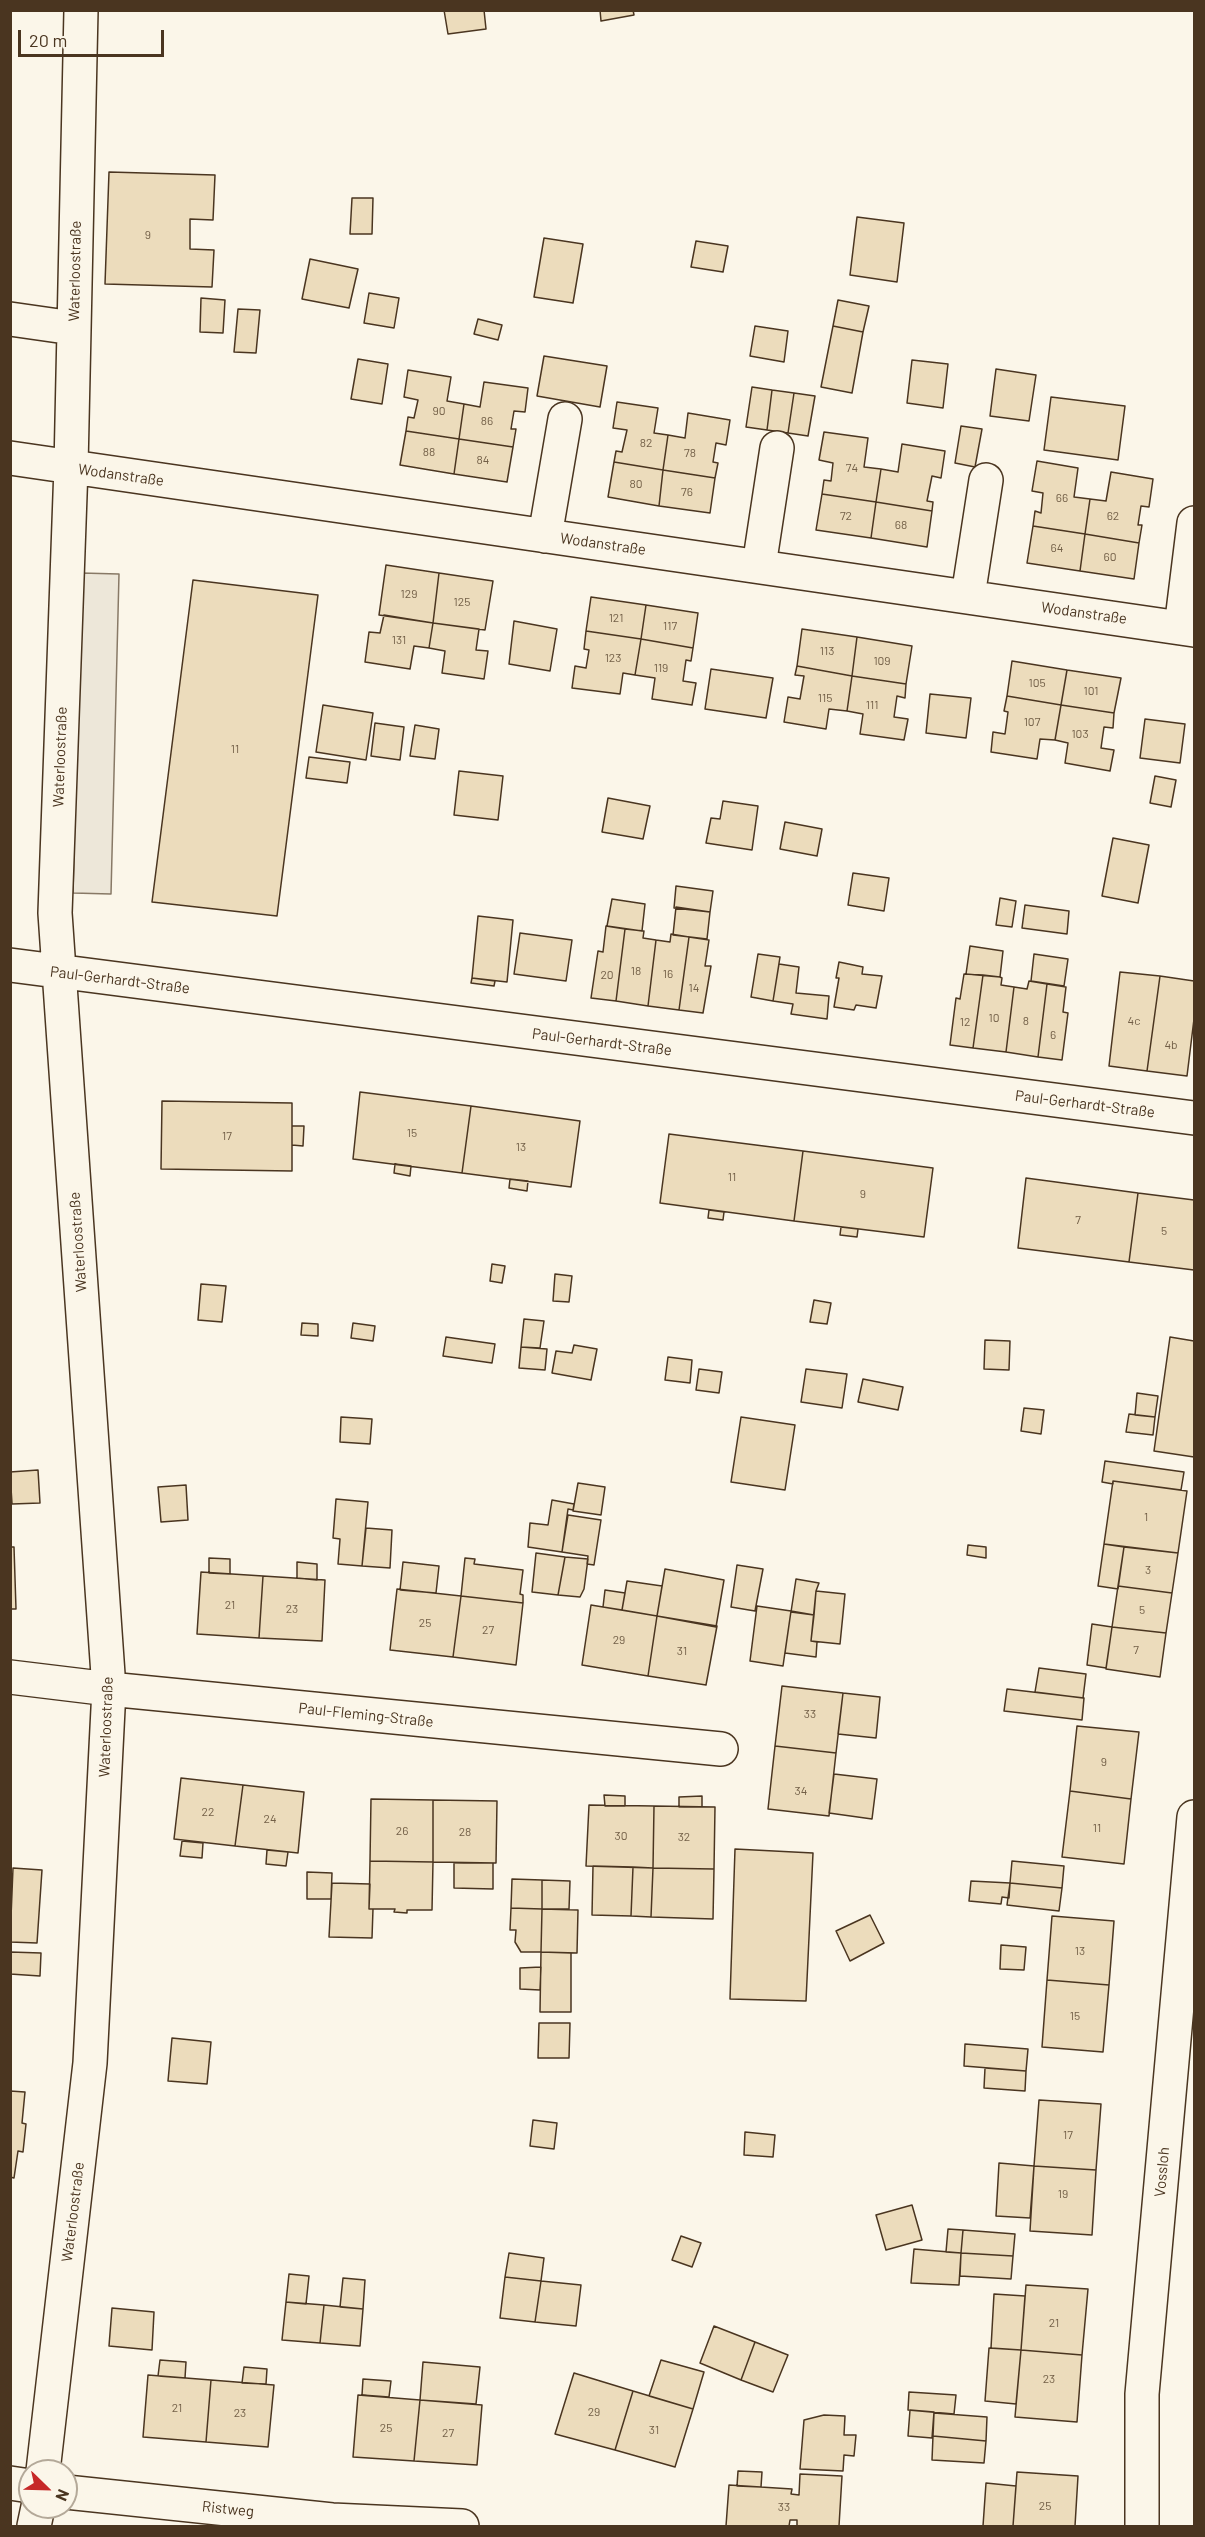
<!DOCTYPE html>
<meta charset="utf-8">
<style>
body{margin:0}
#map{position:relative;width:1205px;height:2537px;overflow:hidden;background:#fbf6e9;font-family:Barlow,sans-serif}
canvas{display:block}
.frame{position:absolute;inset:0;border:12px solid #4a3520;pointer-events:none}
.north{position:absolute;left:18px;top:2459px;width:60px;height:60px;box-sizing:border-box;background:#fbf6e9;border:2px solid #b4a999;border-radius:50%;rotate:113deg;font-size:16px;font-weight:700;line-height:24px;text-align:center;color:#4a3520}
.north::after{content:'';display:block;margin:auto;width:21px;height:27px;background:#c62828;clip-path:polygon(50% 0,100% 100%,50% 72%,0 100%)}
.scale{position:absolute;left:18px;top:30px;width:146px;height:27px;box-sizing:border-box;border:3px solid #4a3520;border-top:0;padding-left:8px;font-size:18px;line-height:21px;white-space:nowrap;color:#4a3520;-webkit-text-stroke:4px #fbf6e9;paint-order:stroke}
</style>
<div id="map">
<canvas width="1205" height="2537"></canvas>
<div class="frame"></div>
<div class="north">N</div>
<div class="scale">20 m</div>
</div>
<script>
const ctx = document.querySelector('canvas').getContext('2d');
ctx.lineJoin = 'round';
function fillPath(path, color) { ctx.fillStyle = color; ctx.fill(path, 'evenodd'); }
function strokePath(path, color, width, dash) { ctx.strokeStyle = color; ctx.lineWidth = width; ctx.lineCap = dash ? 'butt' : 'round'; ctx.setLineDash(dash || []); ctx.stroke(path); }
function write(font, color, halo, rows, align = 'center') {
  ctx.font = font + ' Barlow,sans-serif'; ctx.lineWidth = 4.5; ctx.setLineDash([]); ctx.textBaseline = 'middle'; ctx.strokeStyle = halo; ctx.fillStyle = color; for (const [text, x, y, turn = 0] of rows) {
    ctx.save(); ctx.translate(x, y); ctx.rotate((+turn || 0) * Math.PI / 180); ctx.textAlign = isNaN(turn) ? turn : align; if (halo) ctx.strokeText(text, 0, 0); ctx.fillText(text, 0, 0); ctx.restore();
  }
}
const parking = new Path2D(`
 M81,573L119,574L111,894L73,893Z`);
fillPath(parking, '#ede7d9');
strokePath(parking, '#887966', 1.5);
const building = new Path2D(`
 M444,10H484L486,29L448,34Z
 M600,10H633L634,15L601,21Z
 M109,172L215,175L213,220L190,219V249L214,250L212,287L105,284Z
 M352,198H373L372,234H350Z
 M857,217L904,223L897,282L850,275Z
 M544,238L583,244L573,303L534,297Z
 M696,241L728,246L723,272L691,267Z
 M310,259L358,269L349,308L302,299Z
 M369,293L399,298L394,328L364,323Z
 M201,298L225,300L223,333L200,332Z
 M838,300L869,306L863,332L833,326Z
 M238,309L260,310L256,353L234,352Z
 M478,319L502,325L498,340L474,334Z
 M755,326L788,331L784,362L750,356Z
 M833,326L863,332L852,393L821,387Z
 M544,356L607,366L600,407L537,396Z
 M358,359L388,364L382,404L351,399Z
 M912,360L948,364L943,408L907,403Z
 M996,369L1036,375L1029,421L990,416Z
 M408,370L451,377L447,401L464,404L459,439L406,431L408,417L414,418L418,400L404,397Z
 M484,382L528,388L525,412L514,411L511,429H516L513,447L459,439L464,404L480,407Z
 M752,387L772,390L767,430L746,427Z
 M772,390L794,393L788,433L767,430Z
 M794,393L815,396L808,436L788,433Z
 M1051,397L1125,406L1118,460L1044,450Z
 M617,402L658,408L654,433L668,435L663,470L614,462L616,451L622,452L627,430L613,428Z
 M688,413L730,420L726,445L716,443L713,462L718,463L715,478L663,470L668,435L685,438Z
 M961,426L982,429L975,467L955,463Z
 M406,431L459,439L454,474L400,465Z
 M824,432L868,438L864,467L881,469L876,502L822,494L824,480L831,481L833,463L819,460Z
 M459,439L513,447L507,482L454,474Z
 M902,444L945,451L941,478L932,476L927,501L933,502L932,511L876,502L881,469L898,472Z
 M1037,461L1078,468L1074,497L1090,499L1085,534L1033,526L1035,511L1041,513L1043,493L1032,491Z
 M614,462L663,470L659,506L608,497Z
 M663,470L715,478L710,513L659,506Z
 M1111,472L1153,479L1149,507L1141,506L1138,525H1142L1139,543L1085,534L1090,499L1106,501Z
 M822,494L876,502L871,538L816,530Z
 M876,502L932,511L927,547L871,538Z
 M1033,526L1085,534L1080,571L1027,563Z
 M1085,534L1139,543L1134,579L1080,571Z
 M386,565L439,573L433,623L379,615Z
 M439,573L493,581L485,630L433,623Z
 M193,580L318,595L277,916L152,902Z
 M591,597L646,605L641,639L586,631Z
 M646,605L698,613L693,648L641,639Z
 M384,615L433,623L429,648L414,646L410,669L365,662L369,632L380,633Z
 M514,621L557,629L550,671L509,664Z
 M433,623L479,629L476,650L488,651L484,679L442,673L445,651L429,648Z
 M802,629L857,637L852,676L797,666Z
 M586,631L641,639L635,675L623,673L620,694L572,688L575,666L586,668L589,650L584,649Z
 M857,637L912,646L906,684L852,676Z
 M641,639L693,648L691,661L686,660L683,681L696,683L692,705L652,699L655,678L635,675Z
 M1012,661L1067,670L1061,705L1007,696Z
 M797,666L852,676L847,711L829,709L826,729L784,722L788,697L800,699L804,676L795,675Z
 M711,669L773,678L766,718L705,709Z
 M1067,670L1121,678L1114,713L1061,705Z
 M852,676L906,684L905,698L897,696L894,717L908,719L904,740L860,734L863,714L847,711Z
 M930,694L971,698L966,738L926,733Z
 M1007,696L1061,705L1055,740L1040,739L1037,759L991,752L993,732L1005,734L1008,712L1004,711Z
 M323,705L373,713L366,760L316,752Z
 M1061,705L1114,713L1113,728L1104,727L1101,748L1114,750L1110,771L1065,763L1068,743L1055,740Z
 M1145,719L1185,724L1180,763L1140,758Z
 M375,723L404,727L400,760L371,756Z
 M415,725L439,729L435,759L410,756Z
 M309,757L350,762L347,783L306,778Z
 M459,771L503,776L498,820L454,815Z
 M1155,776L1176,780L1171,807L1150,803Z
 M608,798L650,806L643,839L602,832Z
 M723,801L758,806L752,850L706,843L711,818L720,819Z
 M785,822L822,829L817,856L780,849Z
 M1113,838L1149,845L1138,903L1102,896Z
 M853,873L889,878L884,911L848,905Z
 M676,886L713,891L710,912L674,908Z
 M1000,898L1016,901L1012,927L996,925Z
 M612,899L645,904L642,931L607,926Z
 M1025,905L1069,911L1067,934L1022,928Z
 M676,907L710,912L707,939L673,935Z
 M478,916L513,920L507,982L472,978Z
 M606,926L625,929L616,1001L591,998L598,951L603,952Z
 M625,929L644,931L643,938L656,940L648,1006L616,1001Z
 M520,933L572,940L566,981L514,974Z
 M671,934L689,937L679,1010L648,1006L656,940L670,942Z
 M689,937L709,940L705,966H711L703,1013L679,1010Z
 M970,946L1003,951L1000,977L966,974Z
 M758,954L780,957L773,1001L751,997Z
 M1034,954L1068,959L1064,986L1031,981Z
 M839,962L863,967L862,974L882,976L876,1008L856,1005L854,1010L834,1007L839,978H836Z
 M779,964L799,967L796,993L829,996L827,1019L791,1014L793,1004L773,1001Z
 M1120,972L1160,976L1147,1071L1109,1066Z
 M964,974L983,975L973,1048L950,1045L956,998L960,999Z
 M983,975L1000,977L1002,978L1001,985L1014,987L1006,1052L973,1048Z
 M1160,976L1194,981V1019L1187,1076L1147,1071Z
 M472,978L495,981L494,986L471,983Z
 M1029,981L1047,984L1038,1057L1006,1052L1014,987L1027,989Z
 M1047,984L1066,987L1063,1012L1068,1013L1062,1060L1038,1057Z
 M360,1092L471,1106L462,1173L353,1159Z
 M162,1101L292,1103V1171L161,1169Z
 M471,1106L580,1121L571,1187L462,1173Z
 M292,1126H304L303,1146L292,1145Z
 M669,1134L803,1151L794,1221L660,1203Z
 M803,1151L933,1168L924,1237L794,1221Z
 M395,1164L411,1166L410,1176L394,1173Z
 M1026,1178L1138,1193L1129,1262L1018,1248Z
 M510,1179L528,1181L527,1191L509,1188Z
 M1138,1193L1194,1200V1270L1129,1262Z
 M709,1210L724,1212L723,1220L708,1218Z
 M841,1227L858,1229L857,1237L840,1235Z
 M492,1264L505,1266L502,1283L490,1281Z
 M555,1274L572,1276L569,1302L553,1301Z
 M201,1284L226,1286L222,1322L198,1320Z
 M814,1300L831,1303L827,1324L810,1322Z
 M524,1319L544,1321L540,1348L521,1347Z
 M302,1323L318,1324V1336L301,1335Z
 M353,1323L375,1326L373,1341L351,1338Z
 M446,1337L495,1344L492,1363L443,1356Z
 M1170,1337L1194,1341V1457L1154,1451Z
 M985,1340L1010,1341L1009,1370L984,1369Z
 M574,1345L597,1349L591,1380L552,1373L556,1351L572,1353Z
 M521,1347L547,1349L545,1370L519,1368Z
 M668,1357L692,1360L690,1383L665,1380Z
 M699,1369L722,1372L719,1393L696,1390Z
 M806,1369L847,1374L842,1408L801,1402Z
 M863,1379L903,1387L898,1410L858,1402Z
 M1137,1393L1158,1396L1155,1417L1135,1415Z
 M1024,1408L1044,1410L1041,1434L1021,1431Z
 M1129,1414L1155,1417L1153,1435L1126,1432Z
 M341,1417L372,1419L370,1444L340,1442Z
 M741,1417L795,1425L785,1490L731,1482Z
 M1105,1461L1184,1472L1181,1490L1113,1481V1484L1102,1482Z
 M38,1470L40,1503L12,1504L10,1472Z
 M1113,1481L1187,1491L1178,1553L1104,1544Z
 M578,1483L605,1487L601,1515L573,1511Z
 M186,1485L188,1520L161,1522L158,1487Z
 M336,1499L368,1502L362,1566L338,1564L340,1539L333,1538Z
 M552,1500L574,1504L573,1510L568,1509L562,1552L528,1547L530,1523L548,1525Z
 M568,1515L601,1520L594,1565L587,1564L588,1556L562,1552Z
 M366,1528L392,1530L390,1568L362,1566Z
 M1104,1544L1124,1547L1118,1589L1098,1586Z
 M968,1545L986,1547V1558L967,1555Z
 M10,1547H14L16,1609H10Z
 M1124,1547L1178,1553L1172,1593L1118,1586Z
 M536,1553L565,1557L558,1595L532,1592Z
 M565,1557L588,1559L584,1589L580,1597L558,1595Z
 M209,1558L230,1559V1574L209,1573Z
 M465,1558L475,1559L474,1564L523,1570L520,1594L523,1595V1603L461,1596Z
 M297,1562L317,1564V1580L297,1578Z
 M403,1562L439,1566L436,1593L400,1590Z
 M737,1565L763,1569L755,1611L731,1607Z
 M665,1569L724,1580L716,1627L657,1616Z
 M201,1572L263,1576L259,1638L197,1634Z
 M263,1576L325,1580L322,1641L259,1638Z
 M796,1579L819,1583L816,1591L814,1615L791,1612Z
 M627,1581L662,1586L657,1616L622,1610Z
 M1118,1586L1172,1593L1166,1633L1112,1627Z
 M397,1589L461,1596L453,1657L390,1650Z
 M605,1590L625,1593L622,1610L603,1607Z
 M816,1591L845,1594L840,1644L811,1641Z
 M461,1596L523,1603L516,1665L453,1657Z
 M591,1605L657,1616L648,1676L582,1665Z
 M757,1606L791,1611L783,1666L750,1661Z
 M791,1611L814,1615L811,1641L817,1642L816,1657L785,1653Z
 M657,1616L717,1626L706,1685L648,1676Z
 M1092,1624L1112,1627L1106,1668L1087,1665Z
 M1112,1627L1166,1633L1160,1677L1106,1669Z
 M1039,1668L1086,1674L1083,1698L1035,1692Z
 M782,1686L843,1693L836,1753L775,1746Z
 M1007,1689L1084,1698L1082,1720L1004,1711Z
 M843,1693L880,1697L876,1738L838,1734Z
 M1077,1726L1139,1732L1131,1799L1070,1791Z
 M775,1746L836,1753L829,1816L768,1809Z
 M834,1774L877,1779L872,1819L829,1813Z
 M181,1778L243,1785L235,1846L174,1839Z
 M243,1785L304,1792L298,1853L235,1846Z
 M1070,1791L1131,1799L1124,1864L1062,1857Z
 M604,1795L625,1796V1806H605Z
 M702,1796V1807H679V1797Z
 M371,1799L433,1800V1862L370,1861Z
 M433,1800L497,1801L496,1863L433,1862Z
 M589,1805L654,1806L653,1868L586,1866Z
 M654,1806L715,1807L714,1869L653,1868Z
 M182,1841L203,1843L202,1858L180,1856Z
 M735,1849L813,1853L806,2001L730,1999Z
 M267,1850L288,1852L286,1866L266,1864Z
 M370,1861L433,1862L432,1910H407V1913L394,1912L395,1909H369Z
 M1012,1861L1064,1866L1062,1888L1010,1883Z
 M454,1863H493V1889L454,1888Z
 M593,1866L633,1867L631,1916L592,1915Z
 M633,1867L653,1868L651,1917L631,1916Z
 M13,1868L42,1870L37,1943L10,1942Z
 M653,1868L714,1869L713,1919L651,1917Z
 M307,1872L332,1873L331,1899H307Z
 M512,1879L542,1880V1909L511,1908Z
 M542,1880L570,1881L569,1909H542Z
 M971,1881L1010,1883L1009,1898L1002,1897L1001,1904L969,1901Z
 M332,1883L370,1884L369,1909H373L372,1938L329,1937Z
 M1010,1883L1062,1888L1059,1911L1007,1905Z
 M511,1908L542,1909L541,1952H521L515,1942L516,1930H510Z
 M542,1909L578,1910L577,1953L541,1952Z
 M870,1915L884,1943L850,1961L836,1931Z
 M1052,1916L1114,1921L1109,1985L1047,1980Z
 M1001,1945L1026,1947L1024,1970L1000,1969Z
 M10,1952L41,1953L40,1976L10,1974Z
 M541,1952L571,1953V2012H540Z
 M541,1967L540,1990L520,1989V1968Z
 M1047,1980L1109,1985L1103,2052L1042,2047Z
 M539,2023H570L569,2058H538Z
 M172,2038L211,2042L207,2084L168,2081Z
 M965,2044L1028,2049L1026,2071L964,2066Z
 M985,2068L1026,2071L1025,2091L984,2088Z
 M10,2091L25,2092L22,2123L26,2124L23,2152L18,2151L14,2178L10,2177Z
 M1039,2100L1101,2104L1096,2170L1034,2166Z
 M533,2120L557,2123L554,2149L530,2146Z
 M745,2132L775,2135L773,2157L744,2155Z
 M999,2163L1034,2166L1030,2218L996,2216Z
 M1034,2166L1096,2170L1092,2235L1030,2231Z
 M912,2205L922,2240L886,2250L876,2215Z
 M948,2229L963,2230L961,2253L946,2252Z
 M963,2230L1015,2234L1013,2256L961,2253Z
 M681,2236L701,2243L692,2267L672,2260Z
 M914,2249L961,2253L959,2285L911,2283Z
 M509,2253L544,2258L541,2281L505,2277Z
 M961,2253L1013,2256L1011,2279L960,2276Z
 M289,2274L309,2276L306,2304L286,2302Z
 M505,2277L541,2281L535,2322L500,2318Z
 M343,2278L365,2280L363,2309L340,2307Z
 M541,2281L581,2285L576,2326L535,2322Z
 M1026,2285L1088,2289L1082,2355L1021,2350Z
 M994,2294L1025,2296L1021,2350L991,2348Z
 M286,2302L324,2305L320,2343L282,2340Z
 M324,2305L363,2309L360,2346L320,2343Z
 M112,2308L154,2312L152,2350L109,2346Z
 M714,2326L755,2342L741,2380L700,2363Z
 M755,2342L788,2355L773,2392L741,2380Z
 M989,2348L1021,2350L1016,2404L985,2401Z
 M1021,2350L1082,2355L1077,2422L1015,2417Z
 M160,2360L186,2362L185,2378L158,2376Z
 M661,2360L704,2372L693,2409L649,2396Z
 M423,2362L480,2367L476,2404L420,2400Z
 M244,2367L267,2369L266,2384L242,2383Z
 M574,2373L633,2391L615,2450L555,2434Z
 M148,2375L211,2380L206,2442L143,2437Z
 M363,2379L391,2381L389,2397L362,2395Z
 M211,2380L274,2385L268,2447L206,2442Z
 M633,2391L693,2409L675,2467L615,2450Z
 M909,2392L956,2395L954,2414L908,2410Z
 M358,2395L420,2400L414,2461L353,2457Z
 M420,2400L482,2405L477,2465L414,2461Z
 M910,2410L934,2412L932,2438L908,2436Z
 M934,2413L987,2417L986,2441L933,2436Z
 M824,2415L845,2416L844,2435H856L854,2456L844,2455L843,2471L800,2469L804,2420Z
 M933,2436L986,2441L984,2463L932,2460Z
 M738,2471L762,2472L761,2487L737,2486Z
 M1017,2472L1078,2476L1075,2526H1013Z
 M800,2474L842,2476L839,2526H797V2520H790L789,2526H726L729,2485L792,2489L791,2494L799,2495Z
 M986,2483L1016,2486L1013,2526H983Z`);
fillPath(building, '#ecdcbc');
strokePath(building, '#4a3520', 1.5);
const minor = new Path2D(`
 M10,319L73,328
 M10,458L1194,630
 M545,536L565,419
 M759,566L777,448
 M968,596L986,480
 M1181,628L1194,523
 M10,965L1194,1118
 M10,1677L109,1689L721,1749
 M43,2471L90,2063L109,1689L55,913L71,467L81,10
 M10,2483L30,2486
 M66,2492L332,2520L462,2526
 M34,2526L38,2507
 M1142,2526V2394L1194,1817`);
strokePath(minor, '#4a3520', 36);
strokePath(minor, '#fbf6e9', 33);
write('12px', '#725f47', null, [
 ["9",148,235],
 ["90",439,411],
 ["86",487,421],
 ["82",646,443],
 ["88",429,452],
 ["78",690,453],
 ["84",483,460],
 ["74",852,468],
 ["80",636,484],
 ["76",687,492],
 ["66",1062,498],
 ["72",846,516],
 ["62",1113,516],
 ["68",901,525],
 ["64",1057,548],
 ["60",1110,557],
 ["129",409,594],
 ["125",462,602],
 ["121",616,618],
 ["117",670,626],
 ["131",399,640],
 ["113",827,651],
 ["123",613,658],
 ["109",882,661],
 ["119",661,668],
 ["105",1037,683],
 ["101",1091,691],
 ["115",825,698],
 ["111",872,705],
 ["107",1032,722],
 ["103",1080,734],
 ["11",235,749],
 ["18",636,971],
 ["16",668,974],
 ["20",607,975],
 ["14",694,988],
 ["10",994,1018],
 ["8",1026,1021],
 ["4c",1134,1021],
 ["12",965,1022],
 ["6",1053,1035],
 ["4b",1171,1045],
 ["15",412,1133],
 ["17",227,1136],
 ["13",521,1147],
 ["11",732,1177],
 ["9",863,1194],
 ["7",1078,1220],
 ["5",1164,1231],
 ["1",1146,1517],
 ["3",1148,1570],
 ["21",230,1605],
 ["23",292,1609],
 ["5",1142,1610],
 ["25",425,1623],
 ["27",488,1630],
 ["29",619,1640],
 ["7",1136,1650],
 ["31",682,1651],
 ["33",810,1714],
 ["9",1104,1762],
 ["34",801,1791],
 ["22",208,1812],
 ["24",270,1819],
 ["11",1097,1828],
 ["26",402,1831],
 ["28",465,1832],
 ["30",621,1836],
 ["32",684,1837],
 ["13",1080,1951],
 ["15",1075,2016],
 ["17",1068,2135],
 ["19",1063,2194],
 ["21",1054,2323],
 ["23",1049,2379],
 ["21",177,2408],
 ["29",594,2412],
 ["23",240,2413],
 ["25",386,2428],
 ["31",654,2430],
 ["27",448,2433],
 ["25",1045,2506],
 ["33",784,2507]
]);
write('15px', '#4a3520', '#fbf6e9', [
 ["Waterloostraße",75,271,-89],
 ["Wodanstraße",121,475,8],
 ["Wodanstraße",603,544,8],
 ["Wodanstraße",1084,613,8],
 ["Waterloostraße",60,757,-88],
 ["Paul-Gerhardt-Straße",120,980,7],
 ["Paul-Gerhardt-Straße",602,1042,7],
 ["Paul-Gerhardt-Straße",1085,1104,7],
 ["Waterloostraße",78,1242,-94],
 ["Paul-Fleming-Straße",366,1715,6],
 ["Waterloostraße",106,1727,-88],
 ["Vossloh",1162,2172,-85],
 ["Waterloostraße",73,2212,-83],
 ["Ristweg",228,2509,6]
]);
</script>
